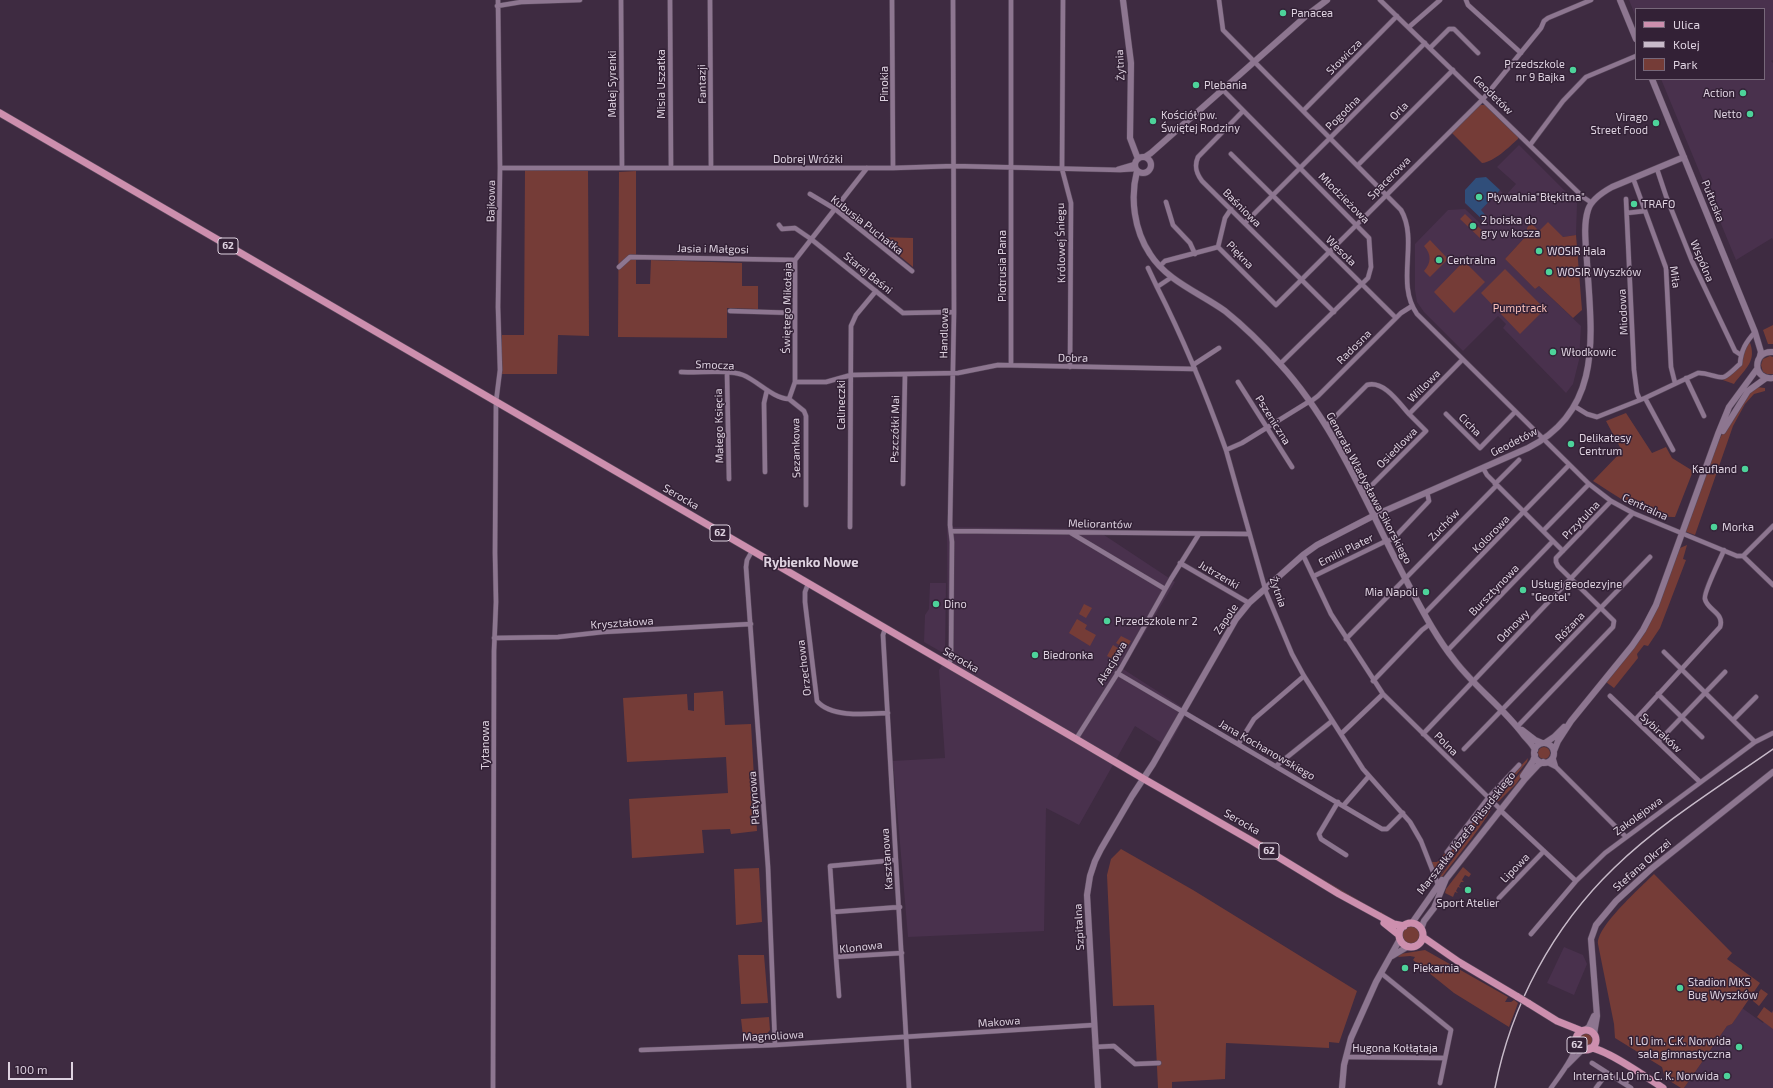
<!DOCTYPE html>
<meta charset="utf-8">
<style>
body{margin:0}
#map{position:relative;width:1773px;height:1088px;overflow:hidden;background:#3e2b41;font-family:"Exo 2",sans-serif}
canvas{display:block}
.legend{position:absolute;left:1635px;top:8px;width:130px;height:72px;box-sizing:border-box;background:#332136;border:1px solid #77687a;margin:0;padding:5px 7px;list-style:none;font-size:12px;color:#ded2e0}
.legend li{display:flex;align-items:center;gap:8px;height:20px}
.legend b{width:20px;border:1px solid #77687a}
.scale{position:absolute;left:8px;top:1062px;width:65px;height:18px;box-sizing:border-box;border:2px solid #ded2e0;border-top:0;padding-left:5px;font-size:12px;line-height:14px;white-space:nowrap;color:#ded2e0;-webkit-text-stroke:3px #332136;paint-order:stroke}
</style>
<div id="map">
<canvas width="1773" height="1088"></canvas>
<ul class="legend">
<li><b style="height:5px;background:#cd8fae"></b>Ulica</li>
<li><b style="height:5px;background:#c8bbca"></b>Kolej</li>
<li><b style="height:11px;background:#753c37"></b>Park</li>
</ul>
<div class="scale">100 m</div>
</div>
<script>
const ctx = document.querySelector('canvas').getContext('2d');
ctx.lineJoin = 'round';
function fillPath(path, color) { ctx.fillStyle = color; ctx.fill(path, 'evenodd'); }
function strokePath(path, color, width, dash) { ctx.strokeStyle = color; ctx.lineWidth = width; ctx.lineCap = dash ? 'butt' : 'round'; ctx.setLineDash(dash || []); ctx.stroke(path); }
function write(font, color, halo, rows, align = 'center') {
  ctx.font = font + ' "Exo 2",sans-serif'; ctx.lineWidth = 3; ctx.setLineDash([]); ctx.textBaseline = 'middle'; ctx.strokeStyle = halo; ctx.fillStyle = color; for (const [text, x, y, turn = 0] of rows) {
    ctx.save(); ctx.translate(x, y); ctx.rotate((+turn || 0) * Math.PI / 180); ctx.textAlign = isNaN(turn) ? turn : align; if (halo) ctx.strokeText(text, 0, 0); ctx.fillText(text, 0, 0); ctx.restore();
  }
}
fillPath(new Path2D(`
 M1629,0H1773V60L1771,61L1773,63V240L1772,238L1736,260L1661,79H1764V9H1636V17Z
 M1519,145L1577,203L1576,235L1563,237L1527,230V235L1505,259L1535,289L1539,286L1581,326L1579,360L1573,384L1566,393L1503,328L1506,324L1498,316L1463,351L1424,312L1417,302L1415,290V244L1448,210L1465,209L1482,225L1488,218L1480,211L1500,190L1505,196L1516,184L1497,167Z
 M947,527L1095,529L1175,582L1123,669L1188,711L1168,747L1135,726L1079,825L1046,808L1044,931L908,937L893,761L945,758L939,670L948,657Z
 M930,583H946L945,654L924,642L925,615L929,609Z
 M1564,947L1583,955L1587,964L1574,995L1547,983Z
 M1742,1008L1763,1023L1773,1010V1088H1684L1727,1026L1732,1024Z`), '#49314d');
fillPath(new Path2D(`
 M1480,105H1486L1518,136V139C1509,147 1494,162 1482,163L1452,133Z
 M525,170L588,171L589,336L558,335L557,374H502V335H524Z
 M636,171V284H650L651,260L742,263V286H758V309L727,308V338L618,337L619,172Z
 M1465,214L1486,234L1481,239L1460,219Z
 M1548,222L1563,237L1576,235L1582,310L1573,318L1539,286L1535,289L1505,259L1527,235V228L1531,223L1539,231Z
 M877,237L913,238V267Z
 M1430,240L1448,259L1430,277L1424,271C1431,263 1432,255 1424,246Z
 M1464,261L1485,282L1454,313L1434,292Z
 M1505,269L1545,309L1520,334L1481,293Z
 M1773,325V344H1768L1763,330Z
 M1749,340C1758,362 1745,368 1734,384L1720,379L1740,366L1743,353Z
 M1770,356L1773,357V374H1767L1763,372L1761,365L1763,359Z
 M1756,387L1765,388V391L1754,394L1745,404L1733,426L1695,535L1684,531C1699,491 1723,412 1756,387Z
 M1626,413L1652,453L1666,447L1672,458L1693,471L1675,517C1645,518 1617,496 1593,481L1622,451L1606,421Z
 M1687,545L1683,559L1686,560L1660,628L1648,646L1644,645L1637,654L1638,658L1614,688L1606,682L1645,632L1680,548Z
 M1084,604L1092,608L1086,618L1079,614Z
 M1077,619L1087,625L1085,629L1096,635L1090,646L1069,633Z
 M1121,636L1131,641L1126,649L1116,643Z
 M1113,645L1121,650L1115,660L1107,656Z
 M723,691L725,725L751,724L757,831L731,834L730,829L702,830L704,853L632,858L629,799L728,793L726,757L627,762L623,698L687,694L688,710L694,711V693Z
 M1538 753a6 6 0 1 1 12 0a6 6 0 1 1-12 0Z
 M1528,758L1527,762L1494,801L1492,800V797Z
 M1527,765H1529L1516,784L1499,801L1495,802Z
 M1487,803L1492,804L1459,847L1456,841Z
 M1492,805C1494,812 1450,866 1443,876L1439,878Z
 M1228,823L1264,843L1286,858L1379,912H1381L1389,918L1355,900Z
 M1455,842L1458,849L1441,874L1436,876L1431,862H1437Z
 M1121,849L1193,890L1357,991L1339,1043L1329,1042V1048L1226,1043L1225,1079L1172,1082V1088H1158L1154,1005L1113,1006L1107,875L1111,859Z
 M1463,867L1471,874L1469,877L1465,875L1462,880L1464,882H1461L1459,886L1461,888L1458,887L1456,891L1458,893L1455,892L1453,897L1445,893L1446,889Z
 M759,868L762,922L736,925L734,869Z
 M1654,874L1732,953L1727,959L1760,983L1732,1024L1727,1026L1684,1088H1681L1665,1078L1662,1067L1615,1038L1614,1024L1598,944C1596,927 1641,887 1654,874Z
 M1402 935a9 9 0 1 1 18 0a9 9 0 1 1-18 0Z
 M1425,950L1508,997L1505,1002H1511L1514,1000L1518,1003L1509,1027L1454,993L1413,960L1415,957L1410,956L1398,957L1400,954Z
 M738,955H764L768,1003L741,1004Z
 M1761,989L1768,994L1759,1006L1753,1001Z
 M1764,1007L1772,1013L1773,1011V1029L1757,1017Z
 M769,1017L770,1030L766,1035L743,1036L741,1019Z
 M1579 1040a7 7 0 1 1 14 0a7 7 0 1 1-14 0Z`), '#753c37');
fillPath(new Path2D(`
 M1486,177L1500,190L1481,210L1488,218L1485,222L1465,203V190L1476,178Z`), '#304e7a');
const street = new Path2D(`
 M621,0L622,168
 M670,0L671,168
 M710,0L711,168
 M892,0L893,168
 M1011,0V365
 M1063,0L1062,169L1071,203L1070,367
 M1219,0L1223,30L1401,210C1419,241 1395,283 1417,314L1589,484L1611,501L1633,513L1737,556H1743L1773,526
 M1380,0L1583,197L1592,203
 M1466,0L1468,5L1521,53
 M497,6L521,2L580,0
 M1409,27L1440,0
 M1430,48L1449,29H1454L1478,53
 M1216,86L1221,92
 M1223,90L1369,238L1371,267L1368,278L1280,364
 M1243,111L1198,157C1194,166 1196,173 1202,181L1334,312
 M1303,111L1397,16
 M1530,145L1563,101L1586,77L1636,56
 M1231,154L1396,318
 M1358,165L1453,70
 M500,168H893L954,166L1120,170L1136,169
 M1118,169L1135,164
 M1657,169L1666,196L1692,261L1735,351L1741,355
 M1633,178L1666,268L1671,367L1675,383
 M810,194L835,209L912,271
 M1626,199L1634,370L1637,393L1640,400
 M1166,202L1173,225L1190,243L1195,254
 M1231,209L1225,218L1218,247L1276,305L1483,99L1541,28L1544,21L1548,18L1591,0
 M1627,213L1645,211
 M1245,223L1425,43
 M779,225L782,229L795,228L811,239L903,313L954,312
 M1160,266L1165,261L1218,247
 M619,267L630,257L795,260
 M1148,268L1157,287
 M1172,277L1157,287C1184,340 1206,394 1226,450L1266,592L1292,654L1304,676L1363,769L1410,822L1421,841L1439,887
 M730,311L795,313
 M1193,365L1219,348
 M681,372C699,373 727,369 743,375C758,381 772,398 789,399
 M727,373L729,479
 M1686,378L1704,416
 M795,382H826L851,375L958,373L998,365L1195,369
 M1238,382L1292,467
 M1645,398L1673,450
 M789,399L795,382V260L867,168
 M789,399L804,411L806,416V505
 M1310,402L1318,396L1401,313L1412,306
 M1574,406L1587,414L1597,417L1645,398L1698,373C1706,372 1719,379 1724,377C1730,374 1735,368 1740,364C1741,350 1746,342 1755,332
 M1446,414L1480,448L1515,412
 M1326,426L1367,385C1384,380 1399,403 1409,414L1462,360
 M1226,450L1242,443L1310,401
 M1483,468L1487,475L1563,551
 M765,472L764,403L767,390
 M903,484L905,374
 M1495,484L1519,460
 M1362,493L1367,490L1426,431L1409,414
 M850,527L851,326L856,315L876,291
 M951,531L1249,534
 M1543,531L1589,484
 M1071,533L1165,589
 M1386,542L1394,538L1429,501L1427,492
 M752,551L747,560L746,567L768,867L775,1045
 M1303,555L1331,614L1383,694L1498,807
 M1743,556L1773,585
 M1180,563L1249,603
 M1314,576L1386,541
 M808,584L805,592V602L817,701C831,718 868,714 888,713
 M1424,614L1569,465
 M885,629L883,635L909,1088
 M494,638L558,637L603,632L751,624
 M1346,639L1497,485
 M1447,651L1553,541
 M1664,652L1755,742
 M948,665L951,659L952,542L950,525L954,312L953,0
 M1117,673L1382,829H1387L1403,813
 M1373,681L1422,630L1430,624
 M1658,694L1702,737
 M1610,696L1700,782
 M1635,720L1720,627C1725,613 1707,610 1705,599C1703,593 1721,558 1724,550
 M1733,720L1756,697
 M1517,727L1613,627L1614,621L1558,566L1556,562V558L1611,501
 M1341,734L1383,694
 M1423,734L1633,513
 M1076,739L1121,668L1171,579L1199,534
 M1658,742L1725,672
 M1239,743L1254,719L1304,676
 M1464,749L1650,557
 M1553,757L1556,767
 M1546,762L1556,767L1626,837
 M1276,766L1332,721
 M1338,802L1319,834L1321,839L1346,855
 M1343,806L1369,776
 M1500,810L1576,881
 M1447,852L1488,798L1519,765
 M1499,898L1544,851
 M833,912L900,907
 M1531,934L1576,881L1605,853L1755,742L1773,733
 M836,957L830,866L896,860
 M1381,973L1451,1030L1440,1083
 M839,996L836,957L902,953
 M1095,1047L1114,1046L1135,1064L1159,1063
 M641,1050L775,1045L1094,1025
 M1346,1057L1445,1058
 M1592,1063L1631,1088
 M1567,1066L1584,1049
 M1625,1084L1634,1069
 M493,1088L494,651L496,602L495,553L496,402L500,370L498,307L500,168L498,0
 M1551,1088C1558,1078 1577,1054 1576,1043
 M1596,1088L1607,1073`);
const secondary = new Path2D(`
 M1123,0L1131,63L1130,138L1138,159
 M1620,0L1636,39
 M1652,79L1755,332L1761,352L1760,356
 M1135 165a8 8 0 1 1 16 0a8 8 0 1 1-16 0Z
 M1145,157L1151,153L1306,16L1327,0
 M1137,171C1130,198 1134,230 1150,254C1167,281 1200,293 1225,311C1245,327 1263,345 1280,364C1336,425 1368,508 1406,580C1421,608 1435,636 1455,661C1475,687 1502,707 1522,733C1526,739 1532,743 1535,750
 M1773,352C1752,350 1752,381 1773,378
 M1723,431L1748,391L1766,378
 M1522,730L1535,740L1542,743
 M1545,743L1554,737L1564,727
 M1534 753a10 10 0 1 1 20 0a10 10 0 1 1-20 0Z
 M1554,751L1558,741L1571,721L1632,646L1643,630L1656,605L1718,434L1729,407L1757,369
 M1523,776L1533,761L1535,755
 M1412,923L1442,880
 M1421,929L1424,921L1434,908L1446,879L1525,779L1538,765L1543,762
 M1392,956L1407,947
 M1585,1030L1589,1027L1594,1016
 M1594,1034L1597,1016L1591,939L1596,925L1616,901L1651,869L1773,772
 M1098,1088L1087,895L1090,876L1095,861L1101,849L1132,796L1153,764L1236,619L1249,603L1303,555L1317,545L1373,516L1528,448C1605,409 1591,332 1587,262C1586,245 1583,226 1588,210C1591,200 1603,192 1612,187L1684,157
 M1342,1088L1344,1065L1351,1038L1376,982L1400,939`);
const primary = new Path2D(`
 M0,113L1076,739L1144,779L1252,841L1339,894L1394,924L1404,926
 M1384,923L1399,935
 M1399 935a12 12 0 1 1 24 0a12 12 0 1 1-24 0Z
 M1423,937L1459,962L1518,997
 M1528,1003L1557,1021L1582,1031
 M1576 1040a10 10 0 1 1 20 0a10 10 0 1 1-20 0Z
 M1590,1048C1605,1048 1649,1079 1663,1088`);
strokePath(street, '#58485b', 5.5);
strokePath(secondary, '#58485b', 7);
strokePath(primary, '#58485b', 8);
strokePath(street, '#8d7690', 4.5);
strokePath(secondary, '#8d7690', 6);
strokePath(primary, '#cd8fae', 7);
strokePath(new Path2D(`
 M1495,1088C1511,1005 1553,927 1614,868C1660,823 1720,786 1773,749`), '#c8bbca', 1.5);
const primaryBridge = new Path2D(`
 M1518,997L1528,1003`);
strokePath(primaryBridge, '#58485b', 8, []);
strokePath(primaryBridge, '#cd8fae', 7);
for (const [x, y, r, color] of [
 [1283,13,4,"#4dd39a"],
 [1573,70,4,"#4dd39a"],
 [1196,85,4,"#4dd39a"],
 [1743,93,4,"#4dd39a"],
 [1750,114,4,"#4dd39a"],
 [1153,121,4,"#4dd39a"],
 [1656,123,4,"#4dd39a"],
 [1479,197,4,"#4dd39a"],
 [1634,204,4,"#4dd39a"],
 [1473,226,4,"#4dd39a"],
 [1539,251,4,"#4dd39a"],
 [1439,260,4,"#4dd39a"],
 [1549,272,4,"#4dd39a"],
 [1553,352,4,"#4dd39a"],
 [1571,444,4,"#4dd39a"],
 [1745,469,4,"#4dd39a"],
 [1714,527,4,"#4dd39a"],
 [1523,590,4,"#4dd39a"],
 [1426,592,4,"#4dd39a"],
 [936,604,4,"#4dd39a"],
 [1107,621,4,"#4dd39a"],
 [1035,655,4,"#4dd39a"],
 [1468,890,4,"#4dd39a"],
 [1405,968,4,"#4dd39a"],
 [1680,988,4,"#4dd39a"],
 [1739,1047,4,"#4dd39a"],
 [1727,1076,4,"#4dd39a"]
]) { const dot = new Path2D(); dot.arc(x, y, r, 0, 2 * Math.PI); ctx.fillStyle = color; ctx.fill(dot); strokePath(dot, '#332136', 1.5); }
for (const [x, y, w] of [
 [228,246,20],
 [720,533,20],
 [1269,851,20],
 [1577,1045,20]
]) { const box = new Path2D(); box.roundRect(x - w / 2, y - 8, w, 16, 3); ctx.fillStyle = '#332136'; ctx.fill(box); strokePath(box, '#ded2e0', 1); }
write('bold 10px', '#ded2e0', null, [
 ["62",228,246],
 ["62",720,533],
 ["62",1269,851],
 ["62",1577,1045]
]);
write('11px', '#ded2e0', '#332136', [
 ["Panacea",1291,13],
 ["Przedszkole",1565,64,"right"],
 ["nr 9 Bajka",1565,77,"right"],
 ["Plebania",1204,85],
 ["Action",1735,93,"right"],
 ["Netto",1742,114,"right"],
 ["Kościół pw.",1161,115],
 ["Świętej Rodziny",1161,128],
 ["Virago",1648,117,"right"],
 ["Street Food",1648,130,"right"],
 ["Pływalnia\"Błękitna\"",1487,197],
 ["TRAFO",1642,204],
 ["2 boiska do",1481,220],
 ["gry w kosza",1481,233],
 ["WOSIR Hala",1547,251],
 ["Centralna",1447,260],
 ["WOSIR Wyszków",1557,272],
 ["Włodkowic",1561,352],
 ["Delikatesy",1579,438],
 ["Centrum",1579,451],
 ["Kaufland",1737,469,"right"],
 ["Morka",1722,527],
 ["Usługi geodezyjne",1531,584],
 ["\"Geotel\"",1531,597],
 ["Mia Napoli",1418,592,"right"],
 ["Dino",944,604],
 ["Przedszkole nr 2",1115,621],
 ["Biedronka",1043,655],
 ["Sport Atelier",1468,903,"center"],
 ["Piekarnia",1413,968],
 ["Stadion MKS",1688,982],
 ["Bug Wyszków",1688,995],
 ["1 LO im. C.K. Norwida",1731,1041,"right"],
 ["sala gimnastyczna",1731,1054,"right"],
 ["Internat I LO im. C. K. Norwida",1719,1076,"right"]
], 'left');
write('11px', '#ded2e0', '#332136', [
 ["Słowicza",1344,57,-45],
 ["Żytnia",1120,65,-93],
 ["Małej Syrenki",612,84,-90],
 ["Misia Uszatka",661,84,-90],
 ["Fantazji",702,84,-91],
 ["Pinokia",884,84,-90],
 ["Geodetów",1493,95,44],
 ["Orla",1399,111,-45],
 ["Pogodna",1343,113,-45],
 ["Dobrej Wróżki",808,159],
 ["Spacerowa",1389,178,-45],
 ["Młodzieżowa",1344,198,45],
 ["Bajkowa",491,201,-89],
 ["Pułtuska",1713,201,68],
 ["Baśniowa",1242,208,45],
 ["Kubusia Puchatka",867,225,38],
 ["Królowej Śniegu",1061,243,-91],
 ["Jasia i Małgosi",713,249,1],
 ["Wesoła",1341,251,45],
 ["Piękna",1240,255,46],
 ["Wspólna",1702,261,67],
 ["Piotrusia Pana",1002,266,-90],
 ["Starej Baśni",868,273,39],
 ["Miła",1675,277,82],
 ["Świętego Mikołaja",787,308,-89],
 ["Miodowa",1623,312,-93],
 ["Handlowa",944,333,-89],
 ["Radosna",1354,347,-45],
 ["Dobra",1073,358,1],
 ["Smocza",715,365,2],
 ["Willowa",1424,386,-45],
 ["Calineczki",841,405,-90],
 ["Pszeniczna",1273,420,58],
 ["Cicha",1470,425,45],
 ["Małego Księcia",719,426,-91],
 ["Pszczółki Mai",895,429,-89],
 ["Geodetów",1514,442,-27],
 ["Sezamkowa",796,448,-91],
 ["Osiedlowa",1397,448,-45],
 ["Generała Władysława Sikorskiego",1369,488,62],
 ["Serocka",681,497,30],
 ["Centralna",1645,507,25],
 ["Przytulna",1581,520,-46],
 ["Meliorantów",1100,524,1],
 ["Zuchów",1444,525,-46],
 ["Kolorowa",1491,534,-46],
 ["Emilii Plater",1346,550,-26],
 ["Jutrzenki",1219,575,30],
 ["Bursztynowa",1494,590,-46],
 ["Żytnia",1278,592,71],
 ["Zapole",1226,619,-56],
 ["Kryształowa",622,623,-4],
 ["Odnowy",1513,626,-46],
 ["Różana",1570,627,-46],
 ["Serocka",961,660,30],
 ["Akacjowa",1112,663,-59],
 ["Orzechowa",804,668,-97],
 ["Sybiraków",1661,733,43],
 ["Polna",1446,744,45],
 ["Tytanowa",485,745,-90],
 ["Jana Kochanowskiego",1267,750,30],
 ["Platynowa",754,798,-94],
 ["Zakolejowa",1638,816,-36],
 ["Serocka",1242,822,30],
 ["Marszałka Józefa Piłsudskiego",1466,833,-52],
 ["Kasztanowa",887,859,-94],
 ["Stefana Okrzei",1642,865,-41],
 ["Lipowa",1515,868,-46],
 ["Szpitalna",1079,927,-93],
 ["Klonowa",861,947,-6],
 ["Makowa",999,1022,-4],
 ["Magnoliowa",773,1036,-3],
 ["Hugona Kołłątaja",1395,1048]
]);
write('11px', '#fbc1ba', '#332136', [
 ["Pumptrack",1520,308]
]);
write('bold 13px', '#ded2e0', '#332136', [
 ["Rybienko Nowe",811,563]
]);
</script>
